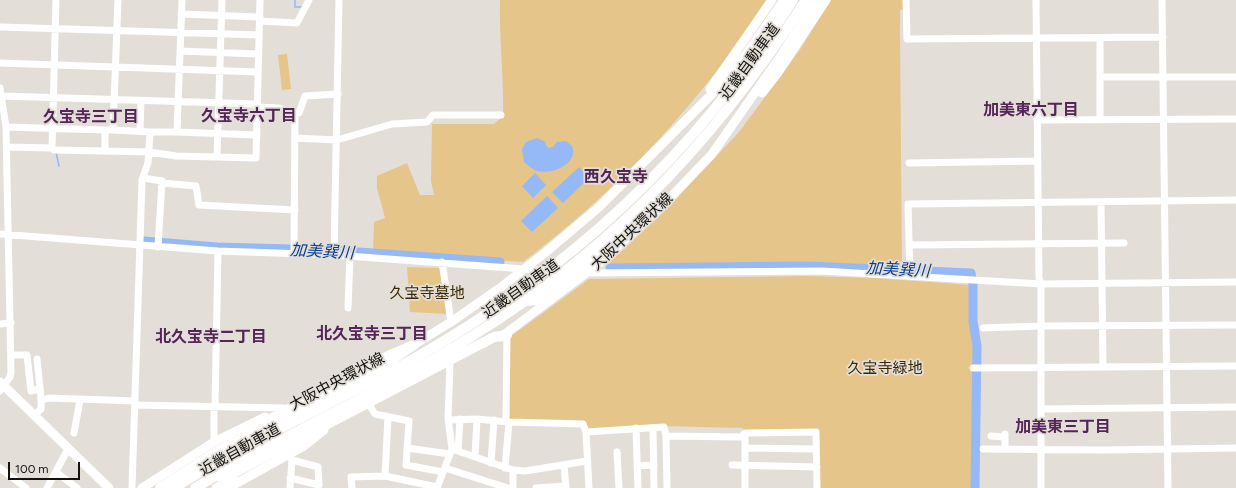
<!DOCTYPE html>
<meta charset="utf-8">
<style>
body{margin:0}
#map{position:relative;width:1236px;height:488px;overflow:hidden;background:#e3dfd8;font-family:Figtree,sans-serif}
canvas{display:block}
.scale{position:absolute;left:8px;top:462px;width:72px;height:18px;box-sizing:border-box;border:2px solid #13120f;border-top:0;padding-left:5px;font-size:12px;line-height:14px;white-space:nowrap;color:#13120f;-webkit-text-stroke:3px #e3dfd8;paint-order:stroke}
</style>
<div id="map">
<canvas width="1236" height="488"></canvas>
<div class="scale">100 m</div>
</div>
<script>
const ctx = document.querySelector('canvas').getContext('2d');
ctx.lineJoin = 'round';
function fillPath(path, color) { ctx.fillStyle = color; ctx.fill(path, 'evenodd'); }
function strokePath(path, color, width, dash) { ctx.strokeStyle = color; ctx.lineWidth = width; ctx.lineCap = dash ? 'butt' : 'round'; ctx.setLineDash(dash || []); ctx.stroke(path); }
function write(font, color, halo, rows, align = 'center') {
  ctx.font = font + ' Figtree,"Noto Sans JP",sans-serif'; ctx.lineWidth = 3.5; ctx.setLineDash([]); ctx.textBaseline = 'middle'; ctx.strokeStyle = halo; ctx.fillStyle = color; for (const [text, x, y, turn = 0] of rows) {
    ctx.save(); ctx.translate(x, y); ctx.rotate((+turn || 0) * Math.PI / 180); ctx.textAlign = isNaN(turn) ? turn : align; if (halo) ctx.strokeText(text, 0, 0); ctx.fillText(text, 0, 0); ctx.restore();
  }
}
fillPath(new Path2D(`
 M500,0H766C703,101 618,190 523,262L373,252L374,222L385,218L377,188V176L407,163L420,195H434L431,181L432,124H494L503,116C504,77 499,39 500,0Z
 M831,0H904V10H900V31L902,268L808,264L611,267L610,262L666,210L739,132L799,51Z
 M287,54L291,89L282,90L278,55Z
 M407,267L440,268L447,314L410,312Z
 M808,276L875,278L971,285V321L975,345V488H819L818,431H743V428L663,426L588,430L585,422L510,420L507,414L510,337L589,279Z`), '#e5c589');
fillPath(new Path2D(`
 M537,138L544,141L548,148L553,147L557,142L566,141L572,146C579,164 552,175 537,171C532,169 528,165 524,162L522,149L526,142Z
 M579,167L589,178L563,203L552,192Z
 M535,173L546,185L533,198L522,186Z
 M547,196L558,208L532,232L521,221Z`), '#94b9f6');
strokePath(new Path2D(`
 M295,0V7H302
 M56,152L59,166`), '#94b9f6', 1.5);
strokePath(new Path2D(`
 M144,241L217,247L330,250L500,262
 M610,268L807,266L971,273L973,285V321L977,346L975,488`), '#94b9f6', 9);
strokePath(new Path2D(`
 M906,0L907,39L1163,37
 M1036,0L1039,278L1041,284V488
 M1162,0L1168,488
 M181,14L260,17
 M260,21L297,23L309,0
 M0,27L259,35
 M1100,38V119
 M180,51L258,54
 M0,63L258,72
 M1100,77H1236
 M0,88L6,127L11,372L10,377L0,391
 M2,96L257,104
 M257,107L279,108L295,113L294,253
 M295,113H299L305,96L338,94
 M1037,120L1236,119
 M6,127L105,130
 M113,130L150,132
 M140,131L141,101
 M177,132L257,135
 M295,138L337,140L392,124L427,122L433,115H501
 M7,147L52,148L54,150L149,152L176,156L256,158L260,0
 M52,148L56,0
 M105,151V130H113L118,0
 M217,157L222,0
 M909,163L1038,161
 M143,178L162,181L158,247
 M162,183L196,186L199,205L295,210
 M1101,202L1103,367
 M0,234L218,251L334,255L564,272
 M909,245L1124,243
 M334,255L339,0
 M442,262L451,322
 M585,273L822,271L1041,284L1236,282
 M910,275L908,204L1236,200
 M348,308L350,256
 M0,324L11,323
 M983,328L1041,326L1236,325
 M11,355H27L31,391L39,389
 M973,368L1236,366
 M42,400L49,398L135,401
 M135,405L284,408
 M215,406L218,251
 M370,406L375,414L409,421L406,465L443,472
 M1042,409L1236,407
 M34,416L41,409C42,395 38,374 37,359
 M449,420L477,419L509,422L583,424L586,432L589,488
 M506,421L507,335
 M636,428L638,488
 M653,428L654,488
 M586,432L664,427L666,436L667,488
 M74,433L80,400
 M1005,434V449
 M666,436L741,437L745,433L816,432L817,488
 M991,436L1005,437
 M214,442V406
 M407,448L450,454
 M745,448L816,449
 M452,449L513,470V488
 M983,449L1104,450L1236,448
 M458,451L460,419
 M617,452L619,488
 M475,457L477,419
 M491,463L494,420
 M564,465L566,488
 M732,465L817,467
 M637,466L654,465
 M0,468L26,488
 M445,468L508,488
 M505,468L509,422
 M513,470L525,471L587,461
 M56,472L77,488
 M385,476L388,417
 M290,478L319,485L318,467L292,460
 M47,488L68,449
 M132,488L142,180L148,163L150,132H177L182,0
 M290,488L292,460L290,457
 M352,488L351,477L385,476L437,487
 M437,488L452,449L448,418L450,364
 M536,488L566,486
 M745,488V433`), '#fff', 7);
strokePath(new Path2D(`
 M710,89L772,0
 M762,93L777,74L826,0
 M501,337L601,262L667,201L712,154L782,54L817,0
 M0,382L109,488
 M260,424L387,356L415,344L451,322L500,288L546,252L598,208L718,88L746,54L784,0
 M142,488L214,442L265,417
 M216,488L233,478
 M228,488L304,446L324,430`), '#fff', 9);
strokePath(new Path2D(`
 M526,301L537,300L545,296L571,278L622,236L653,202
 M222,479L494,337L507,335
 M160,488L218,451L390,361L415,344
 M174,488C249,440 331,405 408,362C569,272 694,156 793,0
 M195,488C276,439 362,401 444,353C598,264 709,150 806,0`), '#fff', 10);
write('15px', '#13120f', '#e3dfd8', [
 ["近畿自動車道",750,62,-54],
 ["大阪中央環状線",632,232,-43],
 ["近畿自動車道",521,289,-35],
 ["大阪中央環状線",337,382,-28],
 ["近畿自動車道",240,450,-29]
]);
write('15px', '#3a2800', '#e3dfd8', [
 ["久宝寺墓地",427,294],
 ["久宝寺緑地",885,369]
]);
write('bold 16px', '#542557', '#e3dfd8', [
 ["加美東六丁目",1031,110],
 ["久宝寺六丁目",249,116],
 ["久宝寺三丁目",91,117],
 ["西久宝寺",616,177],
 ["北久宝寺三丁目",372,334],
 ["北久宝寺二丁目",211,337],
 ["加美東三丁目",1063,427]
]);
write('italic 16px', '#053b90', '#e3dfd8', [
 ["加美巽川",322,252,3],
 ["加美巽川",898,270,3]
]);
</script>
